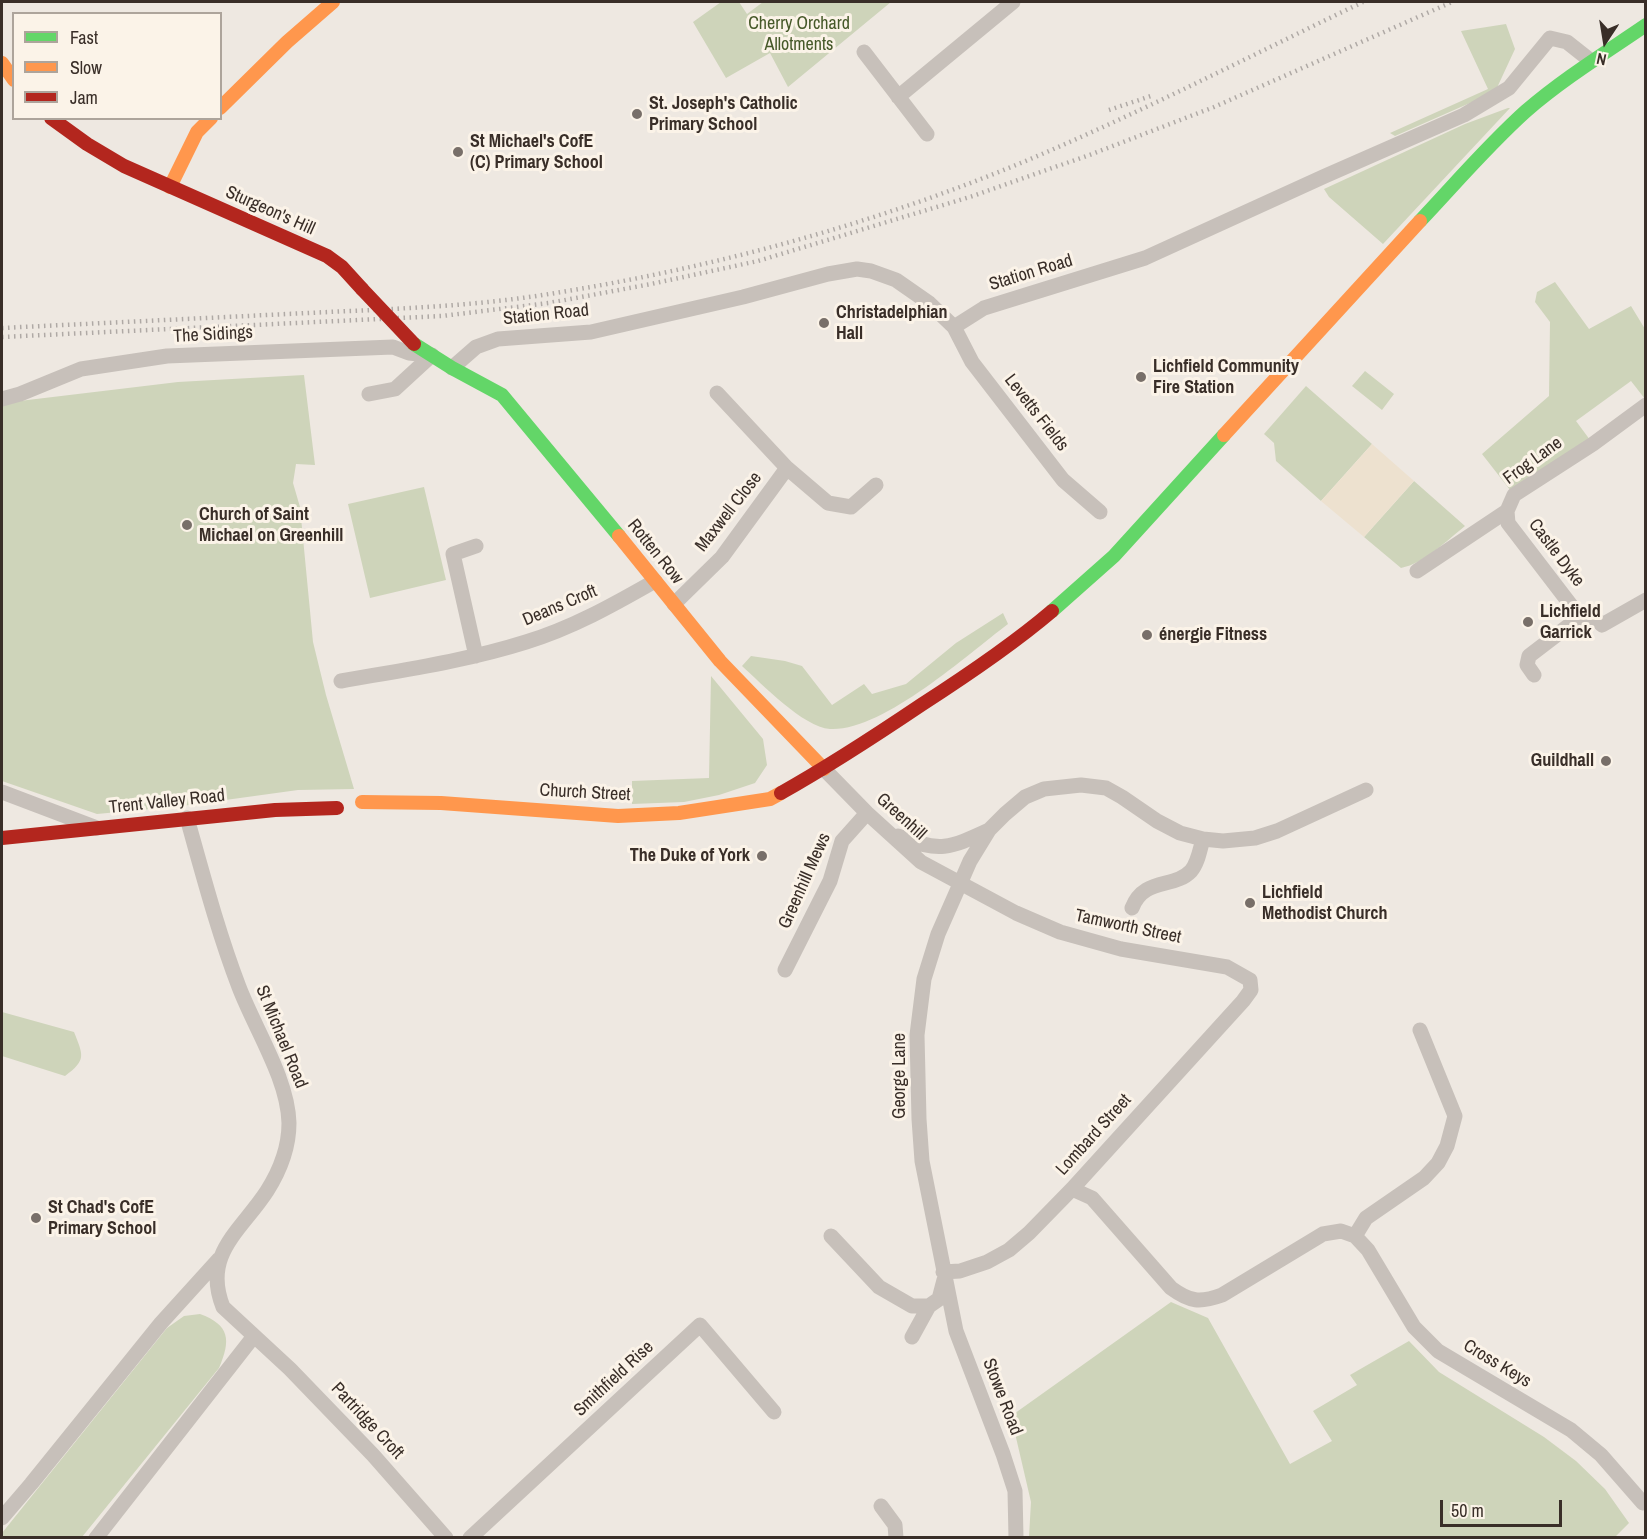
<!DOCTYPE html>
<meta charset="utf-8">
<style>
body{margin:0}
#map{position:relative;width:1647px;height:1539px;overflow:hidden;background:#eee8e1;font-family:"Archivo Narrow",sans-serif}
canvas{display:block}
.frame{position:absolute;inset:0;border:3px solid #392e28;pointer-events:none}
.legend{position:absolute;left:12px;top:12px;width:210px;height:108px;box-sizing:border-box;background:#fbf3e8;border:2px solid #ada49b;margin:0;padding:8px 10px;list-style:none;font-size:18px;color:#392e28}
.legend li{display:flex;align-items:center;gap:12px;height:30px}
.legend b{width:30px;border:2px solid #ada49b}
.north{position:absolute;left:1575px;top:12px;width:60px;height:60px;-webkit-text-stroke:4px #fbf3e8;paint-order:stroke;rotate:192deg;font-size:16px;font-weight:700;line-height:24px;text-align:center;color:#392e28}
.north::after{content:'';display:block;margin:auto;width:21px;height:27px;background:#392e28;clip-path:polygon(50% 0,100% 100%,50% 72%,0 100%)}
.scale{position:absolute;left:1440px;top:1500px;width:122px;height:27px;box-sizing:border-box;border:3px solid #392e28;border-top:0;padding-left:8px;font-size:18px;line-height:21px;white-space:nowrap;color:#392e28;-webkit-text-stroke:4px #fbf3e8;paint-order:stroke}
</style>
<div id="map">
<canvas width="1647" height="1539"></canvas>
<div class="frame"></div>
<ul class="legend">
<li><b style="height:8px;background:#63d668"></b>Fast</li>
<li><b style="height:8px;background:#ff974d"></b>Slow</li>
<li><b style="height:8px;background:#b3261e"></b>Jam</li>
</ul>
<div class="north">N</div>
<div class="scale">50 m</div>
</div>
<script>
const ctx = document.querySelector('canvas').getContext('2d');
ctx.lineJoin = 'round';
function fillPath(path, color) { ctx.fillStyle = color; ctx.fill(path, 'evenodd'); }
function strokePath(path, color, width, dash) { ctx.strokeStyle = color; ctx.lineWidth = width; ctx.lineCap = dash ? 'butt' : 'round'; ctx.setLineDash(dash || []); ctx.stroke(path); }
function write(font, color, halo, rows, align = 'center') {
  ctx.font = font + ' "Archivo Narrow",sans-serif'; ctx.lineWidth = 6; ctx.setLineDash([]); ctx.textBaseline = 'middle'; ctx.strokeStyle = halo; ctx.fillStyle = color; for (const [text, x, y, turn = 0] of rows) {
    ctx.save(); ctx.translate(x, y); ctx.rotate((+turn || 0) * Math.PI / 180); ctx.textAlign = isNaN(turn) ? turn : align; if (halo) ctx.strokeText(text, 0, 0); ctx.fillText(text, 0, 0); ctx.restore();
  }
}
fillPath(new Path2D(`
 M721,2H739L747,14L763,2H891L788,87L770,53L726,78L693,22Z
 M1506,24L1515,49L1495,92L1395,136L1390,133L1488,89L1461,31Z
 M1508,108H1510L1383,244L1329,197L1324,189L1465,124Z
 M1555,282L1589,329L1631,306L1645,329V399L1631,381L1576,421L1593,444L1514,495L1482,454L1549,396L1550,322L1535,302L1537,292Z
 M1365,371L1394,394L1382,410L1352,386Z
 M304,375L315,465L296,464L293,483L300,507L313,642L326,695L354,789L298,790L182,806L97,814L2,781V406L11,402L178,382Z
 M1306,386L1372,444L1321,501L1276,461L1274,443L1264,434Z
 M1414,481L1465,526C1446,541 1425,563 1401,568L1364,537Z
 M424,487L446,580L370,598L348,504Z
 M1003,613L1008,624C967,655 882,732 830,729C803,727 762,684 742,666L751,656L785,661L802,666L832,705L864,684L872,694L906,684L956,643Z
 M711,676L763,739L767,765L755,783L719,795L684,802L632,804V781L709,778Z
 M2,1012L74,1032C83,1055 87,1060 65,1076L2,1056Z
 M1171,1302L1208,1318L1290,1464L1332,1441L1313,1411L1357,1385L1350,1375L1409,1341L1439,1372L1544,1437L1576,1461L1605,1489L1629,1523L1614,1538L1029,1537L1031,1502L1011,1416Z
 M200,1314C230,1325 231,1340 219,1368L82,1537H2V1533L167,1328L184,1316Z`), '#ced4ba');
fillPath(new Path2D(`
 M1372,444L1414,481L1364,537L1321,501Z`), '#ede1cf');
strokePath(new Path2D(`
 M864,52L927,134
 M898,97L1013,2
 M954,327L984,308L1145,258L1325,176L1464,115L1509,88L1550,38L1567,42L1591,61
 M452,368L476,347L498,339L591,332L743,297L828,274L857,269L871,271L896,280L929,303L954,327L972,362L1063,480L1100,512
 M369,394L395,389L432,355
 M2,399L20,394L81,369L167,356L393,347L409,353L428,355
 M787,468L828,503L851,507L876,485
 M1507,511L1508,523L1580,617
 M476,546L453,554L476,656
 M1417,571L1507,511L1514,495L1593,444L1646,405
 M674,604L722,557L787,468L717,393
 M1534,675L1527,665L1529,656L1580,617L1595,618L1602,625L1646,600
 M341,681C403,670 466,661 526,642C572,628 613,605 655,581
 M824,769L867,813L921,862L1016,913L1060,932L1121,949L1227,967L1250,980L1251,990L1243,1001L1072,1189L1029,1233L1009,1250L987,1262L960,1271L943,1272
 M2,792L97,828
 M187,818C203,875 218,932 239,987C255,1029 288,1079 289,1123C289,1147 279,1172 267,1191C241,1231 202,1254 223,1307L290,1369L373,1455L446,1538
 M898,836C940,853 950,848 989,830
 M1132,908C1144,877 1174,889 1191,871C1198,863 1200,849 1203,839
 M785,970L830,881L842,841L867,813
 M1072,1189L1092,1198L1171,1288C1190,1302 1200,1303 1222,1295L1323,1234L1341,1231L1355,1236L1368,1250L1414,1327L1438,1351L1571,1430L1601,1455L1643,1503
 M831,1236L879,1287L912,1306H929L939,1299L944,1280
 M1355,1236L1366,1218L1424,1178L1438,1163L1447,1146L1455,1116L1420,1030
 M912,1337L929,1306
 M881,1506L895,1525L896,1538
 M2,1518L31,1484L161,1323L219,1259
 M96,1538L254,1336
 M470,1538L700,1325L774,1412
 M1016,1538L1015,1491L1003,1454L956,1331L922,1161L919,1119L917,1035L924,979L938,934L960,884L970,861L989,830L1005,814L1025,797L1044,789L1081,785L1106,788L1122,797L1157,821L1180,833L1203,839L1223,841L1255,838L1277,831L1366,790`), '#c7c0ba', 15);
strokePath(new Path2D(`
 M1420,221C1455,184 1488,145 1526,111C1563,79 1605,53 1646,25
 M414,344L452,368L502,395L619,536
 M1052,611L1114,556L1224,435`), '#63d668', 14);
strokePath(new Path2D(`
 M2,63L14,80
 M220,108L287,42L333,2
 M170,187L197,132L211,118
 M1224,435L1420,221
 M619,536L720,661L824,769
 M362,802L441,803L618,816L679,813L770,799L781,793`), '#ff974d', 14);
strokePath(new Path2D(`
 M51,118L87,144L124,166L327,256L342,267L362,289
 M781,793C829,766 875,736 921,705C966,676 1011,646 1052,611
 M2,838L275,810L337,808`), '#b3261e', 14);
strokePath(new Path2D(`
 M1109,110L1151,96
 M2,328C104,323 206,318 308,313C388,309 469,307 549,294C713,268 875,224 1028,160C1142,112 1252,55 1363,2
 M2,337L442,316L549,303L651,284L758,261L973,196L1092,154L1214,107L1452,2`), '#afa9a5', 4.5, [1.5, 4.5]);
strokePath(new Path2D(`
 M362,289L414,344`), '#b3261e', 14);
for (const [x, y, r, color] of [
 [637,114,6,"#786f69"],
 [458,152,6,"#786f69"],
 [824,323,6,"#786f69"],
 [1141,377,6,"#786f69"],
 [187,525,6,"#786f69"],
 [1528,622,6,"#786f69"],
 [1147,635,6,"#786f69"],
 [1606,761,6,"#786f69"],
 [762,856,6,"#786f69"],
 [1250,903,6,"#786f69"],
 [36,1218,6,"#786f69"]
]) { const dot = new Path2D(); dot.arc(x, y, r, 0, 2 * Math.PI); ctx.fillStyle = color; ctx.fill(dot); strokePath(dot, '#fbf3e8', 2); }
write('18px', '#465929', '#fbf3e8', [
 ["Cherry Orchard",799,24],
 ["Allotments",799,45]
]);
write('bold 18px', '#392e28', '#fbf3e8', [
 ["St. Joseph's Catholic",649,104],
 ["Primary School",649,125],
 ["St Michael's CofE",470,142],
 ["(C) Primary School",470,163],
 ["Christadelphian",836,313],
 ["Hall",836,334],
 ["Lichfield Community",1153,367],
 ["Fire Station",1153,388],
 ["Church of Saint",199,515],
 ["Michael on Greenhill",199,536],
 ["Lichfield",1540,612],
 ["Garrick",1540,633],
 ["énergie Fitness",1159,635],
 ["Guildhall",1594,761,"right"],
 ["The Duke of York",750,856,"right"],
 ["Lichfield",1262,893],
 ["Methodist Church",1262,914],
 ["St Chad's CofE",48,1208],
 ["Primary School",48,1229]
], 'left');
write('18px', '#392e28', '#fbf3e8', [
 ["Sturgeon's Hill",270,211,24],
 ["Station Road",1031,273,-17],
 ["Station Road",546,315,-6],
 ["The Sidings",213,335,-3],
 ["Levetts Fields",1036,413,52],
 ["Frog Lane",1533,461,-36],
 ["Maxwell Close",729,512,-52],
 ["Rotten Row",655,552,51],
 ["Castle Dyke",1556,553,53],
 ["Deans Croft",560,606,-23],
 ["Church Street",585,793,3],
 ["Trent Valley Road",167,802,-6],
 ["Greenhill",901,817,42],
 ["Greenhill Mews",805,881,-66],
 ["Tamworth Street",1128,927,12],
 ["St Michael Road",281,1037,68],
 ["George Lane",900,1076,-90],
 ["Lombard Street",1094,1135,-48],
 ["Cross Keys",1497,1364,31],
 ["Smithfield Rise",614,1379,-43],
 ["Stowe Road",1002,1397,69],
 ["Partridge Croft",367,1421,47]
]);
</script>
